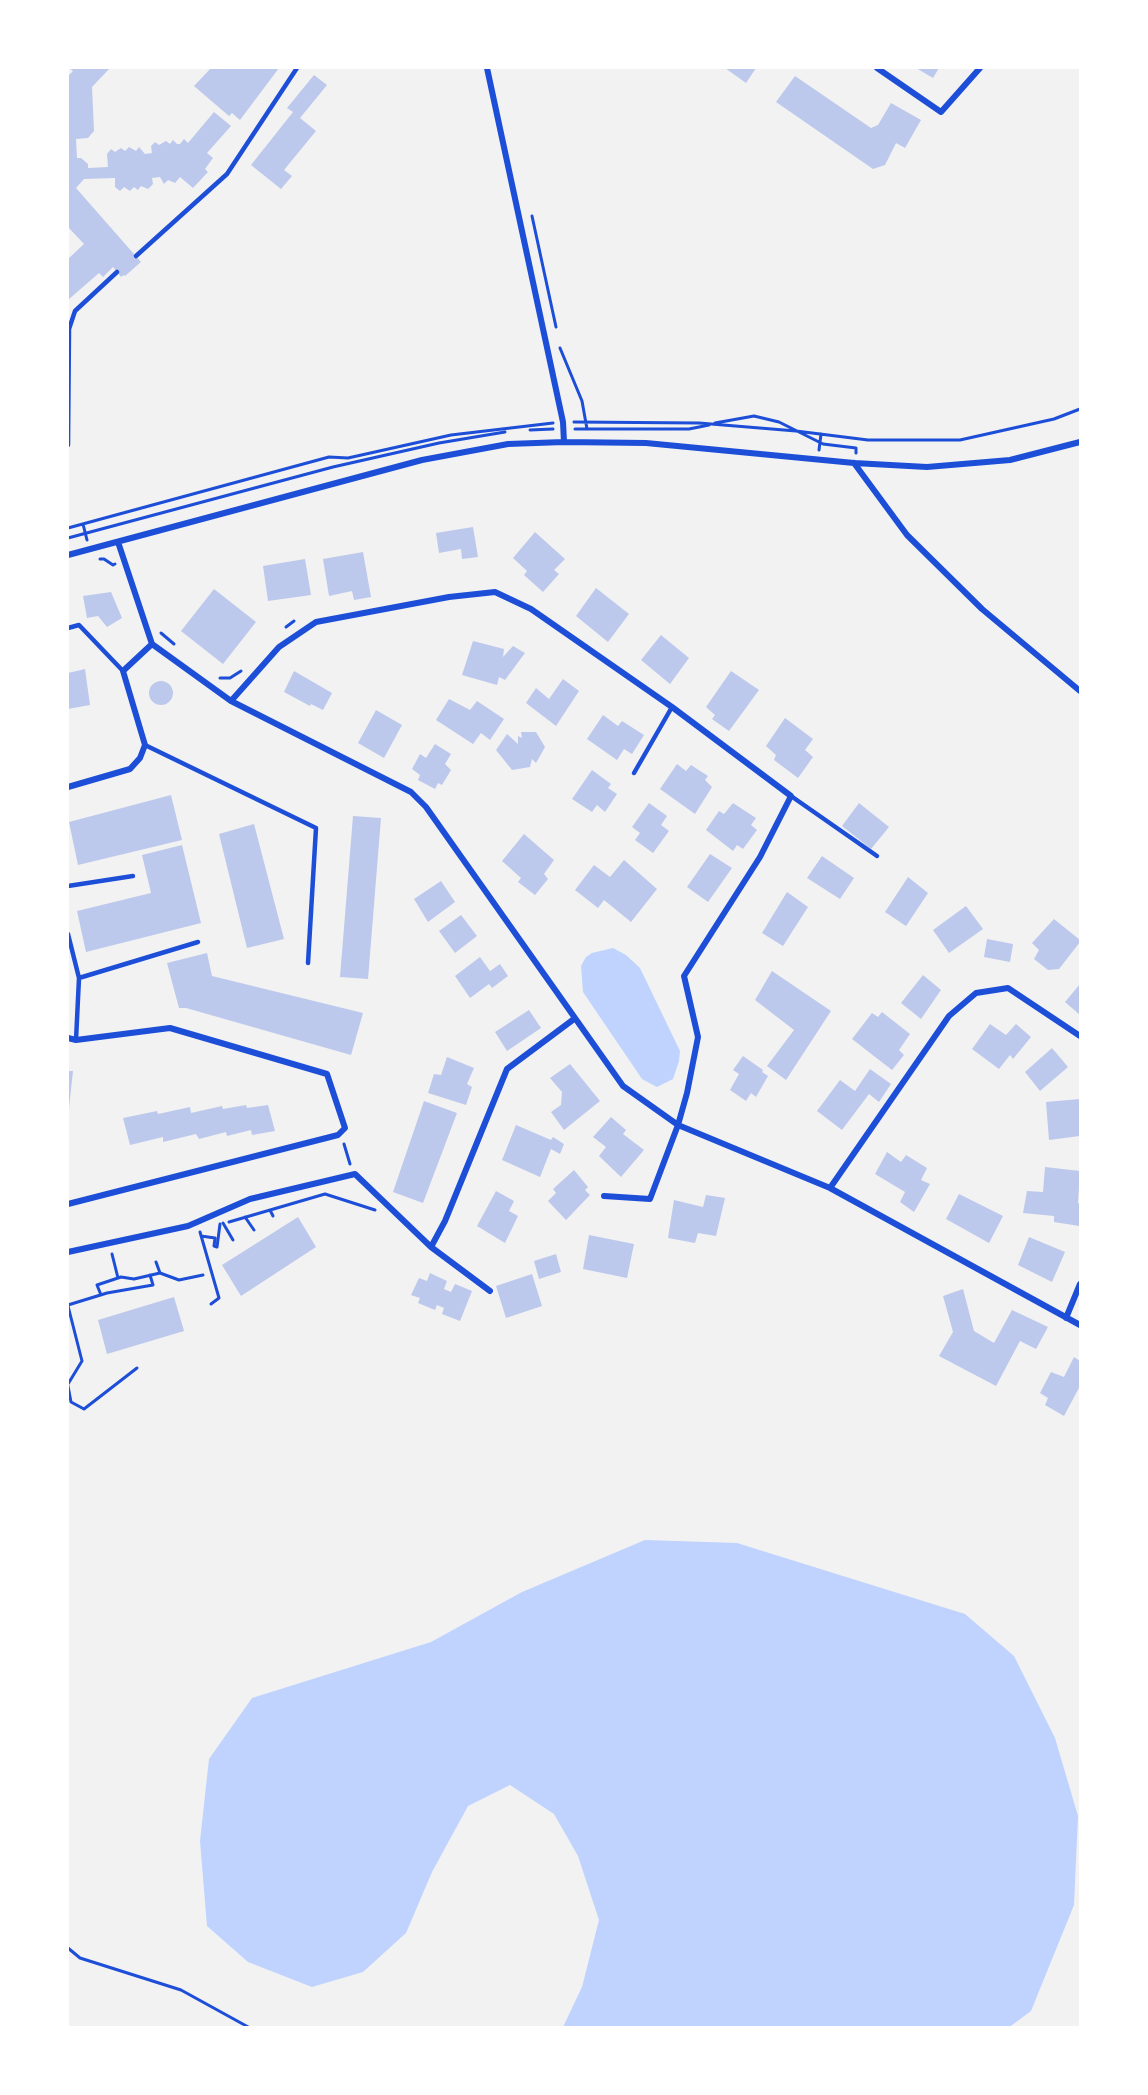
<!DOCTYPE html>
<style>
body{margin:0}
#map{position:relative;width:1148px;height:2095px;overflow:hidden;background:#f2f2f2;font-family:Rubik,sans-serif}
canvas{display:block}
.frame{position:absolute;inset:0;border:69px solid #fff;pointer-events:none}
</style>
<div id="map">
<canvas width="1148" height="2095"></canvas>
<div class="frame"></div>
</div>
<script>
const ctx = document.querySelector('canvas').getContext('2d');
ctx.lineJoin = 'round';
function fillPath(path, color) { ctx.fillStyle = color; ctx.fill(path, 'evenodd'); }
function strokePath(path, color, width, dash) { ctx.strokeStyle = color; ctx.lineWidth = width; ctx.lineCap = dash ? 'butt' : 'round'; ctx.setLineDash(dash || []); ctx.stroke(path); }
fillPath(new Path2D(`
 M613,948L626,955L640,968L680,1051L679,1061L673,1079L657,1087L642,1079L583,992L581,966L586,957L592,953Z
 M645,1540L737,1543L965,1614L1014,1656L1055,1738L1078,1816L1074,1905L1031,2011L1008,2028L563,2027L582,1987L599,1920L578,1856L554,1814L510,1785L468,1806L432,1872L406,1933L363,1972L312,1987L248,1962L207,1926L200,1841L209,1759L252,1698L431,1642L522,1592Z`), '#bfd3fe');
fillPath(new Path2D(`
 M69,68H110L92,87L94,131L88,138L76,139L77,158H81L88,164V168L108,167L107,154L111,149L115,152L121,148L125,151L129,147L136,151L139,147L145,154L152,153L151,146L155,142L159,145L166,141L170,144L173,140L177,144H180L184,139L188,143L214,112L231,126L207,153L213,158L205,169L208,172L193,188L180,177L175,183L168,180L164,184L160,177L152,178L153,184L148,189L141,186L138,190L134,187L130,191L124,187L120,191L115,187V178L84,179L76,188L141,262L125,276L124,275L121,277L113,267L103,277L99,273L68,300V259L84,244L68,227V76L73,71Z
 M211,68H279L240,120L232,113L229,116L194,86Z
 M725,68H756L746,83Z
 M916,68H939L933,78Z
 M314,75L327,85L300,118L316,131L284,170L292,176L281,189L251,165L293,112L287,108Z
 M795,76L871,128L878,125L891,103L921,120L905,148L896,143L885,165L873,169L776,102Z
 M473,527L478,557L462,559L461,549L439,553L436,533Z
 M535,532L565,559L554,570L559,574L543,592L524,575L527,571L513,558Z
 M363,552L371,597L354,600L352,591L329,596L323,559Z
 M305,559L311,595L268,601L263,566Z
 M596,588L629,614L608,642L576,616Z
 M214,589L256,622L223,664L181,631Z
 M111,592L122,618L107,627L98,616L87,618L83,596Z
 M661,635L689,658L670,684L641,660Z
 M473,641L504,649L503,657L513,646L525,653L505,680L499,677L497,685L462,675Z
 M85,669L90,705L68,709V673Z
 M294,671L332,693L323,710L311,704L310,706L284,692Z
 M731,671L759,690L729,731L712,719L715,715L706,707Z
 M563,679L579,691L556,726L526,703L536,688L549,699Z
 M149 693a12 12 0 1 1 24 0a12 12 0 1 1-24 0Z
 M449,699L470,710L477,701L504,719L490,740L481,733L473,744L436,720Z
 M376,710L402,725L384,758L358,743Z
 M603,715L618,726L622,721L644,735L632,754L624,749L617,760L587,739Z
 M785,718L813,739L805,750L813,757L798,778L774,760L776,755L766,746Z
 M521,732H536L545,747L536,763L532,759L530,767L512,770L496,750L507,734L518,744V736L522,738Z
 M435,744L451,754L445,764L451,770L442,785L438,783L435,789L418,780L420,775L412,769L420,754L426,758Z
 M677,764L686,771L691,765L708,776L705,780L712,787L695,814L660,789Z
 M592,770L611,784L608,788L617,794L605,812L597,805L592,812L572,799Z
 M171,795L182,840L78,865L69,822Z
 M649,803L667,816L661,825L669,831L653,853L635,840L640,833L632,827Z
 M733,803L756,818L751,825L757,830L743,849L737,845L733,851L706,830L719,811L724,814Z
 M859,803L889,827L871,849L842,826Z
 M353,816L381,818L368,979L340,977Z
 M254,824L284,939L247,948L219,834Z
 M524,834L554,860L544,874L548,879L535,895L518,882L521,878L502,861Z
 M182,845L201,923L86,952L77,911L151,893L142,855Z
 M710,854L732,868L708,902L687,887Z
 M822,856L854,878L840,899L807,878Z
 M624,860L657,889L631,922L604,900L598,908L575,890L594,865L610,877Z
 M908,877L928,893L906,926L885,912Z
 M441,881L455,902L428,922L414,899Z
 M787,892L808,907L783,946L762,933Z
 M966,906L983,929L949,953L933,930Z
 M461,915L477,936L455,953L439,931Z
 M1054,919L1080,940V942L1059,969L1048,970L1034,959L1039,950L1032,943Z
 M987,939L1013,944L1010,962L984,957Z
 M207,953L212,976L363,1013L351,1055L186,1008H179L167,963Z
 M480,957L490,971L500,964L508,976L492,988L489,984L470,998L455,976Z
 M772,971L831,1011L786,1080L767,1066L794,1030L755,1000Z
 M923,975L941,990L921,1019L901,1003Z
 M1080,984V1015L1065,1002Z
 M529,1010L541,1028L507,1051L495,1032Z
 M882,1012L910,1034L899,1050L904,1055L892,1070L852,1039L872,1013L878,1017Z
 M990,1024L1006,1035L1016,1024L1031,1037L1013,1059L1010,1055L999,1069L972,1049Z
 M1052,1048L1068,1067L1040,1091L1025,1072Z
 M743,1056L763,1070L762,1072L768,1076L756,1097L751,1093L746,1101L730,1090L739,1074L733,1070Z
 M447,1057L474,1068L467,1084L472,1087L466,1105L428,1093L434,1074L441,1075Z
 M570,1064L600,1101L564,1130L551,1112L561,1105L562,1092L550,1078Z
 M870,1069L891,1084L879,1102L869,1094L842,1130L817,1111L840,1080L855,1091Z
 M68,1071H73L69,1108H68Z
 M1080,1099V1136L1049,1140L1046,1102Z
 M424,1101L457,1113L423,1203L393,1192Z
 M246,1105L247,1108L268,1105L275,1131L252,1135L251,1130L227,1136L226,1132L199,1139L196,1134L163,1142V1137L130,1145L123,1118L157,1111L158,1114L190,1107L191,1113L222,1106L223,1109Z
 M611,1117L626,1130L623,1134L644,1150L621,1177L599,1156L606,1147L593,1137Z
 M516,1125L551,1140L553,1137L564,1144L560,1154L551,1149L540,1177L502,1160Z
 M887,1152L901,1162L906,1155L927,1168L921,1180L930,1184L914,1212L900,1202L905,1192L875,1174Z
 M1045,1167L1080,1171L1078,1203H1080V1216L1079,1226L1054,1222V1216L1023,1213L1027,1191L1043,1192Z
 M574,1170L588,1187L585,1190L590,1195L566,1220L548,1201L556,1193L553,1189Z
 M496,1191L514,1201L509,1211L518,1216L505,1243L477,1226Z
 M959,1194L1003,1216L989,1243L946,1219Z
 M706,1195L725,1198L716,1236L698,1233L695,1243L668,1238L674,1200L703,1207Z
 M298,1217L316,1247L241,1296L222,1265Z
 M589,1235L634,1244L627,1278L583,1269Z
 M1029,1237L1065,1252L1052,1282L1018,1265Z
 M556,1254L561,1272L539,1279L534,1261Z
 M430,1273L447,1281L444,1289L451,1292L455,1284L472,1291L460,1321L442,1314L444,1308L437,1305L435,1310L418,1303L420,1298L411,1295L419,1278L427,1281Z
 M532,1274L542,1306L506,1318L496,1286Z
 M963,1289L974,1331L994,1343L1012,1310L1048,1327L1036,1349L1020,1341L996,1386L939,1356L953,1332L943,1296Z
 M174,1297L184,1331L107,1354L98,1320Z
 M1074,1357L1080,1361V1386L1064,1416L1045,1405L1048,1398L1040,1393L1051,1372L1064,1377Z`), '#bdc9ec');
strokePath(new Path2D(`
 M532,216L556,327
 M560,348L582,401L587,429
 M574,422L699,423L796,431L868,440H960L1054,419L1080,409
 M715,423L754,416L779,422L823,444L856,448V453
 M575,429H689L709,425
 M530,430L553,429
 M819,450L821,434
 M83,524L87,540
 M68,528L329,457L348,458L451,435L553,423
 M68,538L333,467L439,443L505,432
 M100,559H104L113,565L115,564
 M286,627L294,621
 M161,633L174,644
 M220,678H230L241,671
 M344,1144L350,1164
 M270,1210L273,1216
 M245,1217L254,1230
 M229,1222L325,1194L375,1210
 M223,1223L233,1240
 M200,1232L219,1298L211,1304
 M201,1236L215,1238L214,1246L217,1247L220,1224
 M112,1254L118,1278
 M156,1262L160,1273
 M101,1295L97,1285L121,1277L134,1279L160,1273L179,1280L203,1275
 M68,1305L107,1293L153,1285L150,1275
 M68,1306L82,1361L68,1384
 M68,1386L71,1402L84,1409L137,1368
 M68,1948L80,1958L181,1990L250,2028`), '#1d4ed8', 3);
strokePath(new Path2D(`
 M136,256L227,174L297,68
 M68,445L69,329L75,311L117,272
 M68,628L79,625L123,671
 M145,745L316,828L308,963
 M634,773L672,707
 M791,796L877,856
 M68,886L133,876
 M68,934L79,978L76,1040
 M79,978L198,942`), '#1d4ed8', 4.5);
strokePath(new Path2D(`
 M487,68L563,422L564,442
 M877,68L941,112L980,68
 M854,463L907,535L982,609L1080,691
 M118,542L152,644L231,701L411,792L426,807L623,1086L678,1125L830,1188L1080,1325
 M68,555L422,460L508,444L564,442L646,443L854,463L927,467L1010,460L1080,442
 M231,701L279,647L316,622L449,597L495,592L531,609L672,707L791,796L760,857L684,976L698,1037L687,1093L678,1125L650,1199L604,1196
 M68,787L130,769L140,758L145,745L123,671L152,644
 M68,1038L76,1040L170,1028L327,1074L345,1128L338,1135L68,1204
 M830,1188L949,1016L976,993L1008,988L1080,1036
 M431,1247L445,1221L507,1069L574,1019
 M68,1252L188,1226L250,1199L355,1174L431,1247L490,1291
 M1066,1318L1080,1284`), '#1d4ed8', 6);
</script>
